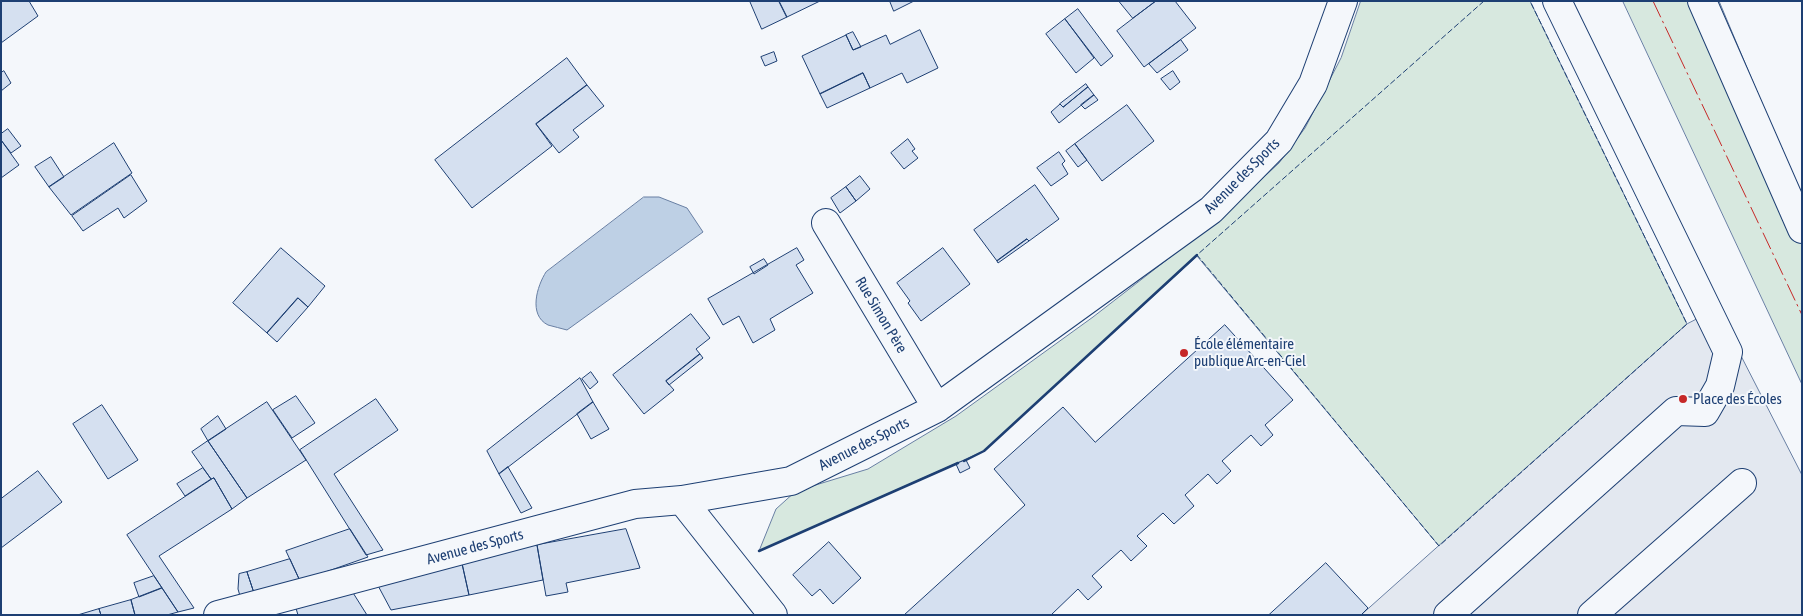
<!DOCTYPE html>
<meta charset="utf-8">
<style>
body{margin:0}
#map{position:relative;width:1803px;height:616px;overflow:hidden;background:#f4f7fb;font-family:"Asap Condensed",sans-serif}
canvas{display:block}
.frame{position:absolute;inset:0;border:2px solid #1d3f73;pointer-events:none}
</style>
<div id="map">
<canvas width="1803" height="616"></canvas>
<div class="frame"></div>
</div>
<script>
const ctx = document.querySelector('canvas').getContext('2d');
ctx.lineJoin = 'round';
function fillPath(path, color) { ctx.fillStyle = color; ctx.fill(path, 'evenodd'); }
function strokePath(path, color, width, dash) { ctx.strokeStyle = color; ctx.lineWidth = width; ctx.lineCap = dash ? 'butt' : 'round'; ctx.setLineDash(dash || []); ctx.stroke(path); }
function write(font, color, halo, rows, align = 'center') {
  ctx.font = font + ' "Asap Condensed",sans-serif'; ctx.lineWidth = 4; ctx.setLineDash([]); ctx.textBaseline = 'middle'; ctx.strokeStyle = halo; ctx.fillStyle = color; for (const [text, x, y, turn = 0] of rows) {
    ctx.save(); ctx.translate(x, y); ctx.rotate((+turn || 0) * Math.PI / 180); ctx.textAlign = isNaN(turn) ? turn : align; if (halo) ctx.strokeText(text, 0, 0); ctx.fillText(text, 0, 0); ctx.restore();
  }
}
const green = new Path2D(`
 M1361,1H1530L1687,324L1439,546L1197,256L984,451L759,551L776,509L796,491L868,469L956,416L1093,317L1213,224L1279,163L1305,128L1341,58Z
 M1623,1H1719L1802,199V384Z`);
fillPath(green, '#d7e8df');
strokePath(green, '#687fa3', 1);
const parking = new Path2D(`
 M1717,309L1802,475V615H1361L1687,324Z`);
fillPath(parking, '#e3e8f0');
strokePath(parking, '#687fa3', 1);
const water = new Path2D(`
 M644,197H659L687,208L703,232L567,330C561,328 554,327 548,325C528,315 537,286 546,272Z`);
fillPath(water, '#bed0e5');
strokePath(water, '#687fa3', 1);
const building = new Path2D(`
 M1,1H29L38,16L1,43Z
 M750,1H779L787,17L762,29Z
 M779,1H820L787,17Z
 M890,1H914L894,11Z
 M1119,1H1156L1133,18Z
 M1156,1H1175L1196,28L1144,67L1117,31Z
 M1078,9L1113,56L1101,66L1065,19Z
 M1065,19L1094,58L1076,73L1046,34Z
 M920,30L938,68L907,83L902,73L870,88L863,73L820,94L802,56L846,35L853,50L886,35L890,44Z
 M853,32L861,47L853,50L846,35Z
 M1181,40L1188,50L1157,73L1149,64Z
 M774,52L777,61L765,66L761,57Z
 M567,58L587,85L536,124L552,146L472,208L435,160Z
 M4,71L11,83L1,91V73Z
 M1173,71L1180,82L1170,90L1161,79Z
 M863,73L870,88L827,108L820,94Z
 M1086,84L1088,87L1063,107L1060,104Z
 M587,85L604,106L573,130L579,137L559,153L536,124Z
 M1088,87L1094,95L1059,123L1051,112L1060,104L1063,107Z
 M1094,95L1098,100L1085,109L1081,105Z
 M1127,105L1154,141L1102,181L1075,144Z
 M8,129L21,146L11,153L1,140V134Z
 M908,139L915,149L912,151L918,158L904,169L891,153Z
 M1,140L19,165L1,178Z
 M114,143L132,173L71,215L49,187Z
 M1075,144L1087,160L1078,167L1066,151Z
 M1059,152L1065,161L1062,164L1068,174L1051,186L1037,168Z
 M51,157L64,177L49,187L35,167Z
 M131,175L147,201L124,218L118,208L83,231L72,216Z
 M860,176L870,189L856,201L846,187Z
 M1035,185L1059,219L1029,241L1027,239L997,261L974,230Z
 M846,187L856,201L840,213L831,198Z
 M1027,239L1029,241L998,263L997,261Z
 M281,248L325,286L308,307L298,298L267,333L233,303Z
 M797,248L804,260L796,265L813,293L770,319L775,330L753,343L739,316L723,325L708,299Z
 M943,248L970,284L921,321L908,303L910,301L897,283Z
 M764,259L768,265L754,274L750,267Z
 M298,298L308,307L277,342L267,333Z
 M691,314L710,338L696,349L700,354L666,381L674,390L644,414L613,375Z
 M1225,325L1293,400L1265,425L1273,435L1261,446L1251,435L1222,461L1231,471L1217,484L1208,474L1185,495L1194,506L1174,524L1163,513L1137,536L1147,546L1131,561L1121,550L1092,576L1102,587L1088,600L1078,589L1051,615H904L1025,505L994,469L1063,407L1095,442Z
 M700,354L703,358L669,385L666,381Z
 M591,372L598,382L590,389L582,379Z
 M580,378L593,402L499,474L487,451Z
 M296,396L315,423L292,438L273,410Z
 M376,399L398,430L334,474L383,550L366,555L300,450Z
 M267,402L306,460L247,498L208,441Z
 M593,402L609,429L591,439L577,414Z
 M102,405L138,460L108,479L73,424Z
 M218,416L226,429L208,441L201,429Z
 M208,441L247,498L232,509L214,478L211,479L192,452Z
 M966,460L970,468L960,473L956,464Z
 M508,467L532,508L521,513L499,474Z
 M203,468L211,479L185,496L177,484Z
 M38,471L62,502L1,548V499Z
 M214,478L232,509L159,556L194,608L178,612L127,535Z
 M350,529L368,557L300,581L286,551Z
 M626,529L640,568L566,583L568,592L546,596L537,545Z
 M829,542L861,578L833,604L820,589L812,596L793,575Z
 M537,545L543,580L469,595L461,559Z
 M290,559L300,581L254,593L247,572Z
 M461,559L469,595L391,610L375,580Z
 M1326,563L1368,608L1361,615H1269Z
 M247,572L254,593L240,596L238,589L239,574Z
 M154,576L162,588L139,597L134,583Z
 M162,588L178,612L167,615H135L131,600Z
 M350,588L367,615H298L295,605Z
 M131,600L135,615H101L99,609Z
 M99,609L101,615H78Z`);
fillPath(building, '#d5e0f0');
strokePath(building, '#1d3f73', 1);
const minor = new Path2D(`
 M1702,1L1802,229
 M826,223L937,408
 M682,500L773,615
 M218,615L635,504L682,500L791,481L937,408L1211,210L1279,141L1313,84L1343,1
 M1448,615L1676,411L1705,412L1720,386L1728,352L1557,1
 M1592,615L1742,483`);
strokePath(minor, '#1d3f73', 30);
strokePath(minor, '#f4f7fb', 28);
strokePath(new Path2D(`
 M1484,1L1197,255L1439,546L1687,324L1530,1`), '#1d3f73', 1, [6, 2.5]);
strokePath(new Path2D(`
 M964,461L984,451L1197,255
 M759,551L958,463`), '#1d3f73', 2.5);
strokePath(new Path2D(`
 M1653,1L1802,315`), '#c62828', 1, [18, 4, 2.5, 4]);
for (const [x, y, r, color] of [
 [1184,353,5,"#c62828"],
 [1683,399,5,"#c62828"]
]) { const dot = new Path2D(); dot.arc(x, y, r, 0, 2 * Math.PI); ctx.fillStyle = color; ctx.fill(dot); strokePath(dot, '#f4f7fb', 2); }
write('15px', '#1d3f73', '#f4f7fb', [
 ["Avenue des Sports",1242,176,-45],
 ["Rue Simon Père",881,315,59],
 ["Avenue des Sports",864,444,-27],
 ["Avenue des Sports",475,547,-15]
]);
write('15px', '#1d3f73', '#f4f7fb', [
 ["École élémentaire",1194,344],
 ["publique Arc-en-Ciel",1194,361],
 ["Place des Écoles",1693,399]
], 'left');
</script>
